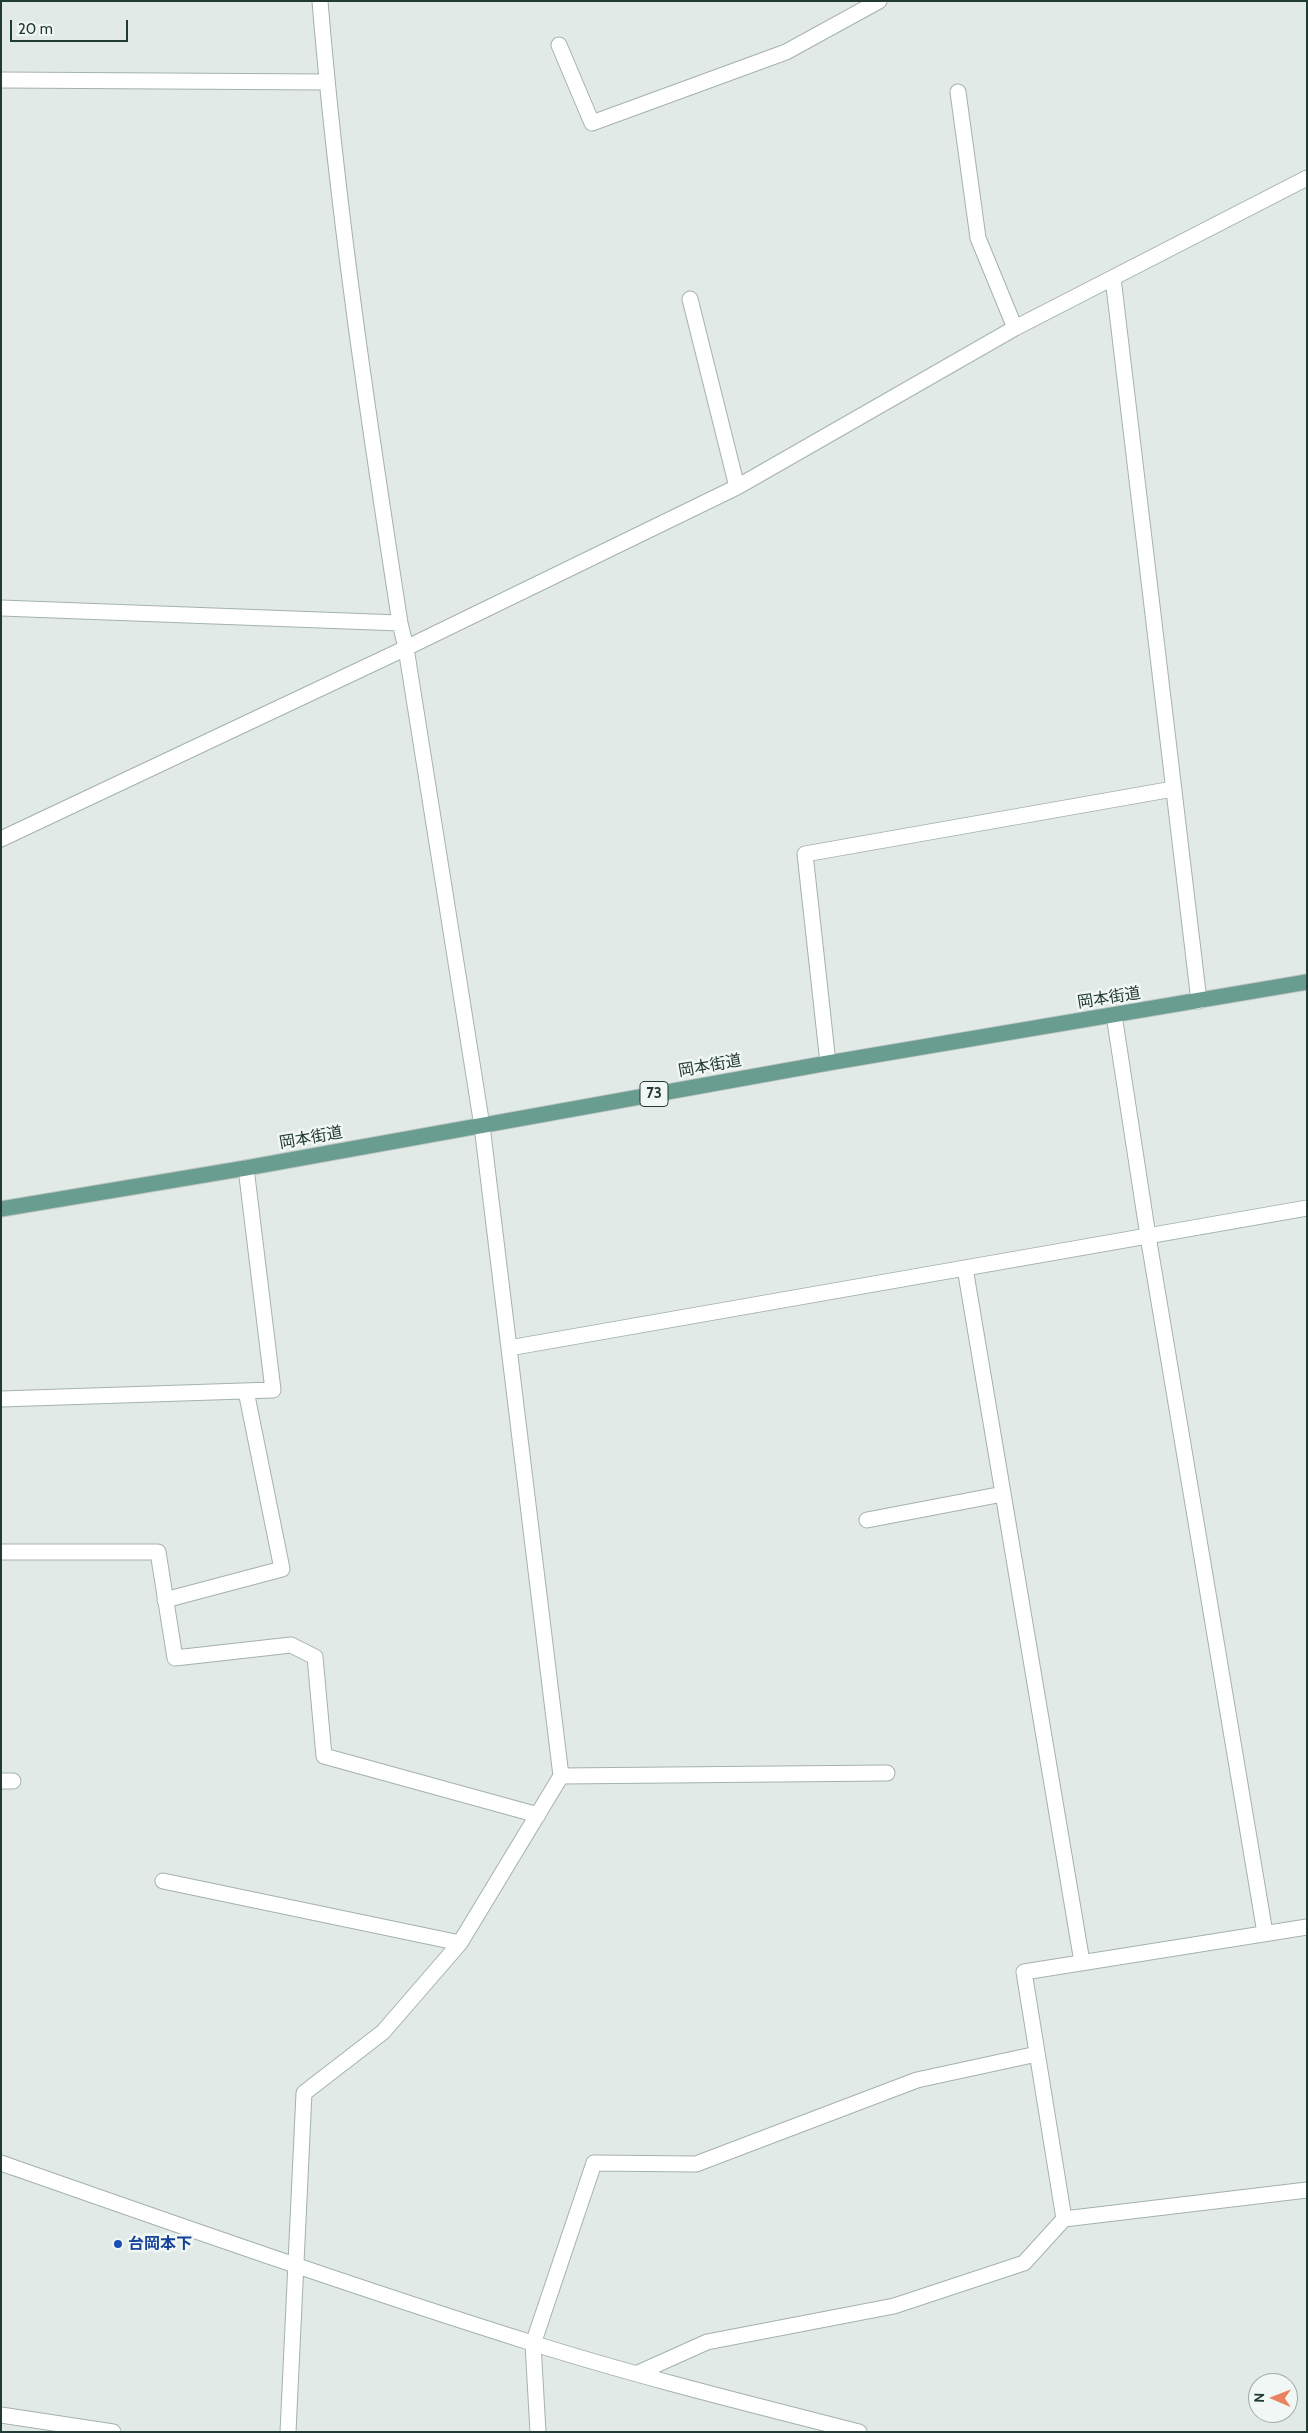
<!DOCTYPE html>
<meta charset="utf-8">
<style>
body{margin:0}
#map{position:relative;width:1308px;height:2433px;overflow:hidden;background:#e1eae6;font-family:Cabin,sans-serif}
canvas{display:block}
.frame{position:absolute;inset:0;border:2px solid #223a34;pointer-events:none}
.north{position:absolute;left:1248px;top:2373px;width:50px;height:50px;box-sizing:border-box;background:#f1f7f4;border:1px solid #9eaba7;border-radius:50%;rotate:271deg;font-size:14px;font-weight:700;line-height:20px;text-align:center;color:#223a34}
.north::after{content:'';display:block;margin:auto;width:18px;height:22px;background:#e98260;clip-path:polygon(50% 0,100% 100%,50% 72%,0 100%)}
.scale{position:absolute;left:10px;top:20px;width:118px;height:22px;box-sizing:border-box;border:2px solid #223a34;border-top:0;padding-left:6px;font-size:15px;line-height:18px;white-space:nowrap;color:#223a34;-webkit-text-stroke:4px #f1f7f4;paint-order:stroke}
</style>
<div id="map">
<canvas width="1308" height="2433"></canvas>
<div class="frame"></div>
<div class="north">N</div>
<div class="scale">20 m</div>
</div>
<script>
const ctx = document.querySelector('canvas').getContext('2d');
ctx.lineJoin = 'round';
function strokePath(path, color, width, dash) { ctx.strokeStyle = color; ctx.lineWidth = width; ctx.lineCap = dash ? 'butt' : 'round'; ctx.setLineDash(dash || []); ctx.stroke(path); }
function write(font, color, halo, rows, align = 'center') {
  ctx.font = font + ' Cabin,"Noto Sans JP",sans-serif'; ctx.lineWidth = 5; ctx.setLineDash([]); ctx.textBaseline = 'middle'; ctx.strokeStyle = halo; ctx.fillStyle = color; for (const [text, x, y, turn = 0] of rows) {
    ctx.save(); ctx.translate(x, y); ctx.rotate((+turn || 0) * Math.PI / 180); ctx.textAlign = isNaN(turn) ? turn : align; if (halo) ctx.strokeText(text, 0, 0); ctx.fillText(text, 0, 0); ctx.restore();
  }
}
const minor = new Path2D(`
 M559,45L592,123L786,52L879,1
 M1,80L326,82
 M958,92L978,238L1015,328
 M1113,278L1199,1001
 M690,299L737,487
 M1,608L400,623
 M1,839L406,648L737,487L1015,328L1307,178
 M1114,1015L1148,1236L1265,1933
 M828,1063L805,854L1173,789
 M965,1268L1082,1962
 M509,1348L1307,1208
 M1,1399L273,1390L246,1168
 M867,1520L1003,1494
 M1,1552H158L175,1658L291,1645L315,1657L324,1756L538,1815
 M165,1600L282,1569L246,1391
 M561,1776L887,1773
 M1,1781H13
 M163,1881L460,1943
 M1307,1927L1024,1972L1064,2219L1307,2190
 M1,2163C178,2225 354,2287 532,2343C640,2377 750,2404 859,2432
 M638,2373L707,2342L894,2306L1024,2263L1064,2219
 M1,2415L113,2432
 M288,2432L304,2093L383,2032L460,1943L561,1776L482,1126L406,648L400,623C368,416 337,210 320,1
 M538,2432L533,2344L594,2163L696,2164L917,2080L1037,2054`);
const major = new Path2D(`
 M1,1209L246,1168L828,1063L1307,982`);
strokePath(minor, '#a4b2ad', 17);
strokePath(major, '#bdc4c2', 17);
strokePath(minor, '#fff', 15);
strokePath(major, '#689d90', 15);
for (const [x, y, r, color] of [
 [118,2244,5,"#1a4fb4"]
]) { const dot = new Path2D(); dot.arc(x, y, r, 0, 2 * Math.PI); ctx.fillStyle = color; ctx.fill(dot); strokePath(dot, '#f1f7f4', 2); }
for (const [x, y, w] of [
 [654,1094,28]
]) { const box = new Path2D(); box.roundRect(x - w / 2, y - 12.5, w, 25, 4); ctx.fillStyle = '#f1f7f4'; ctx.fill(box); strokePath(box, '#223a34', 1); }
write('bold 15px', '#223a34', null, [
 ["73",654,1094]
]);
write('16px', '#223a34', '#f1f7f4', [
 ["岡本街道",1109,998,-9],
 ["岡本街道",710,1066,-10],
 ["岡本街道",311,1138,-10]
]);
write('bold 16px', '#164399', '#f1f7f4', [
 ["台岡本下",128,2244]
], 'left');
</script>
